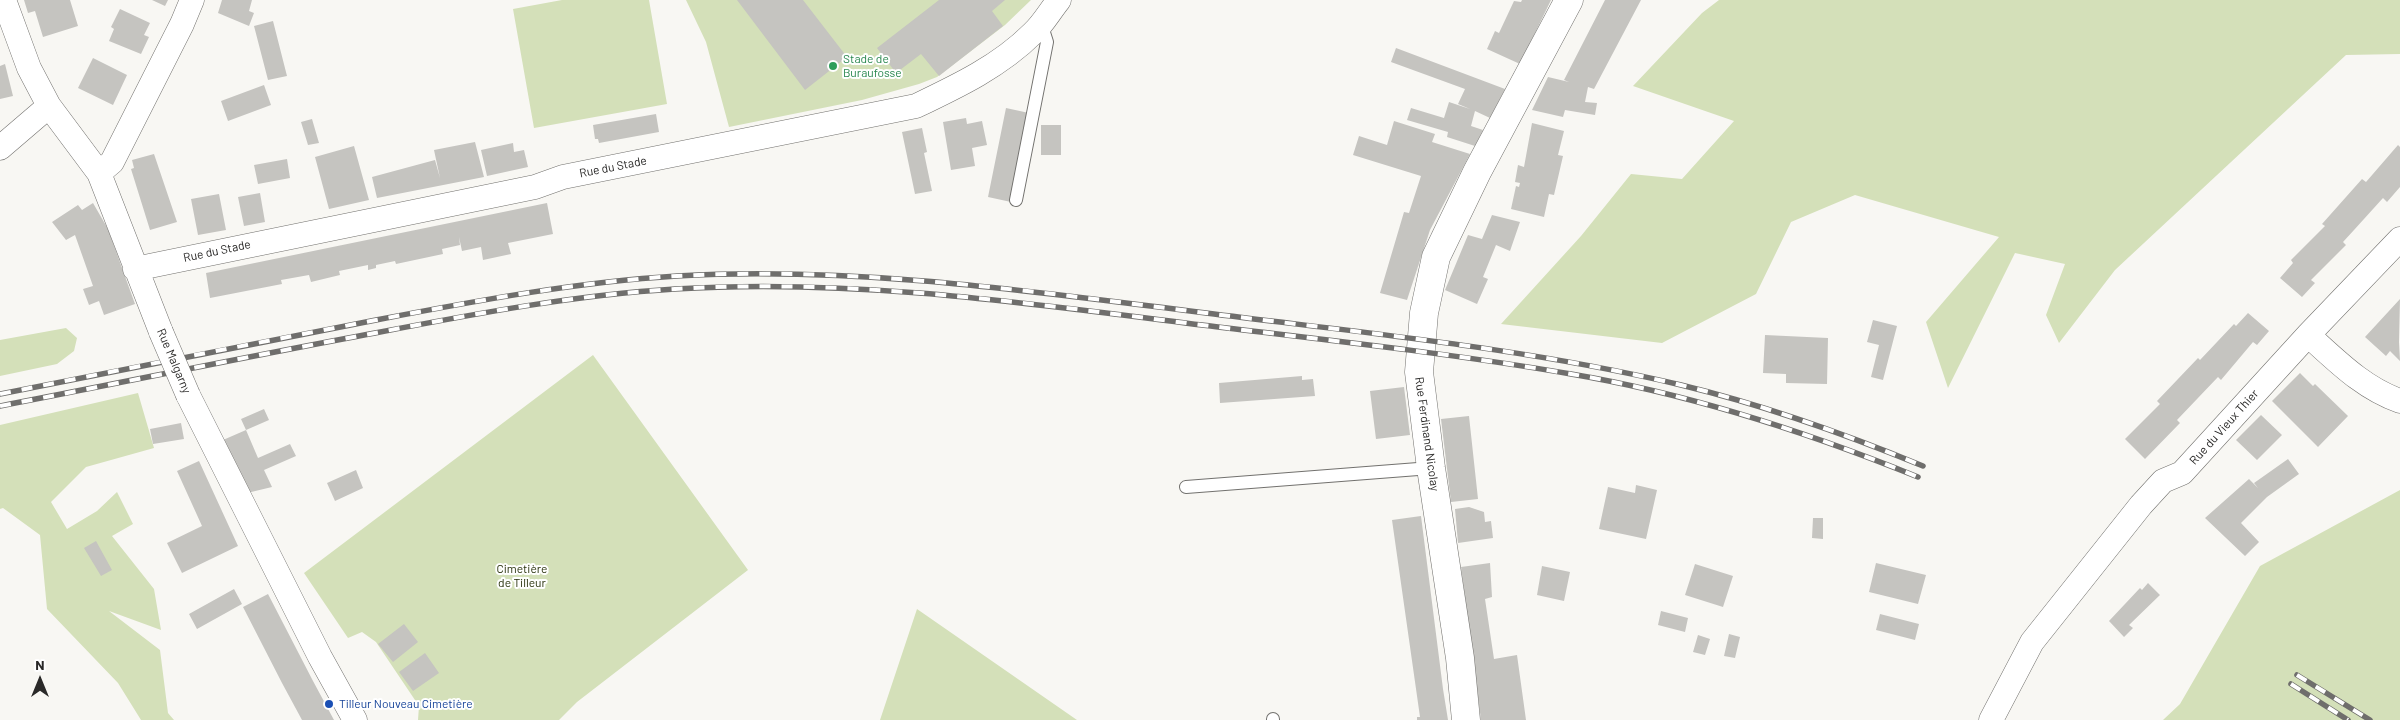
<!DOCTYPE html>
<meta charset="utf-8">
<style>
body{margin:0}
#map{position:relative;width:2400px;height:720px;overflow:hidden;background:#f8f7f3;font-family:Barlow,sans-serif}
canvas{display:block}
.north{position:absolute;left:15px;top:655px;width:50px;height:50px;-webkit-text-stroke:4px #fff;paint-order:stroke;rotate:0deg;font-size:14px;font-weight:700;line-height:20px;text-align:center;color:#2a2928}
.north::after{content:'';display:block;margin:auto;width:18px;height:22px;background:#2a2928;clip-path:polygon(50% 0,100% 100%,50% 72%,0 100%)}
</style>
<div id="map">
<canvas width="2400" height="720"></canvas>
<div class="north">N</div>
</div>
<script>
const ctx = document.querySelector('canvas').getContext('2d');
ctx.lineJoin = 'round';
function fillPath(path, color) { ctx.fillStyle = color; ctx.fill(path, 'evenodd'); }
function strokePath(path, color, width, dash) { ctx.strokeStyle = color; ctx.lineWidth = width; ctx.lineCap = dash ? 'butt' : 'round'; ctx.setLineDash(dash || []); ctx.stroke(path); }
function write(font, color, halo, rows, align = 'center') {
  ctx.font = font + ' Barlow,sans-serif'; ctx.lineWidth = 4; ctx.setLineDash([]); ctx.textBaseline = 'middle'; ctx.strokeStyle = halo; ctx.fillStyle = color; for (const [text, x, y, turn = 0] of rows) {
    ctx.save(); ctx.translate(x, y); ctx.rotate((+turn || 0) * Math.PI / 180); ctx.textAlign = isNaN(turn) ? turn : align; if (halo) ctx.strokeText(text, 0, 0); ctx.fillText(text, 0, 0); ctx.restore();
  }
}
fillPath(new Path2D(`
 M562,0H649L667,104L534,128L513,9Z
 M686,0H1031L1005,25L937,77L919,84L862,100L729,127L706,42Z
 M1719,0H2400V54L2346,55L2115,270L2059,343L2046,315L2065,264L2015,253L1948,388L1926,322L1999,237L1855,195L1791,222L1756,294L1662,343L1501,324L1581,236L1631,174L1682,179L1734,121L1633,86L1702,13Z
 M66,328L77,338L74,351L57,364L0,376V340Z
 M593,355L748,570L577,702L559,720H418L419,706L376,642L362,632L348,638L304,573Z
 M138,393L154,448L86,467L51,502L67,529L97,511L117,492L133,524L112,536L154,589L161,630L109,611L160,650L168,713L174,720H141L118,683L47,609L40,535L3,508L0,509V425Z
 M2400,490V720H2163L2180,704L2260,566Z
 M917,609L1077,720H880Z`), '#d4e0b9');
fillPath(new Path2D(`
 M24,0H70L78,26L43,37L35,11L28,13Z
 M152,0H168L165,6Z
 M222,0H252L249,11L254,13L249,26L218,13Z
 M737,0H803L847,57L805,90Z
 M939,0H1005L992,11L1003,26L939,76L921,54L896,73L877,48Z
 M1522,0H1551L1520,64L1487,49L1495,31L1499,33L1514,1L1521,2Z
 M1605,0H1641L1594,89L1588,87L1585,102L1597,103L1595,115L1565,110L1563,117L1532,110L1548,77L1569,82L1564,80Z
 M120,9L150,23L144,35L149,37L141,54L109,41L114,29L111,27Z
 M273,21L287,76L268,80L254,26Z
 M1396,48L1505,89L1490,118L1475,111L1471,126L1483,130L1475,146L1447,137L1448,132L1407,120L1411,108L1444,118L1449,102L1470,109L1458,104L1465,89L1391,62Z
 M93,58L127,75L113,105L78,88Z
 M5,64L13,96L0,99V66Z
 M264,85L271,105L228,121L221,101Z
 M1006,108L1029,113L1011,202L988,197Z
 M656,114L659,132L599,143L598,139H595L593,125Z
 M966,118L967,124L982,121L987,145L972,148L975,166L951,170L943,122Z
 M312,119L319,143L308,145L301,122Z
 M1394,121L1435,134L1432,142L1470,154L1430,230L1407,300L1380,293L1404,212L1409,213L1421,176L1353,155L1359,136L1387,145Z
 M1532,123L1564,131L1558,155L1563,156L1554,195L1549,194L1544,217L1511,209L1516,186L1519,187L1520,183L1515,182L1518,165L1524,167Z
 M1041,125H1061V155H1041Z
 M922,128L927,152L924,153L932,191L915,194L902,132Z
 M475,142L484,177L377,198L372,177L435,160L440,178L434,150Z
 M513,143L514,152L524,150L528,167L487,176L481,150Z
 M2398,145L2400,147V187L2387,202L2383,198L2354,230L2343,242L2346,245L2311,280L2315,283L2302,297L2280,278L2293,263L2291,260L2325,226L2322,224L2362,179L2366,182Z
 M354,146L369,200L329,209L315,157Z
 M154,154L177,222L150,230L131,169L134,168L132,160Z
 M287,159L290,178L258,184L254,165Z
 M260,193L265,222L244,226L238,197Z
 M219,194L226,230L198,235L191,199Z
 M93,203L108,229L135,304L104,315L99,301L89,305L83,289L93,286L75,235L66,240L52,222L78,205L82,210Z
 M547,203L553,234L508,243L511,254L483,260L481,247L462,251L459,237L460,245L442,249L443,254L396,264L395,261L376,265V268L368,270V265L339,271L340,275L311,282L309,275L281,280L282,284L210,298L206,273Z
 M1492,215L1520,222L1510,251L1496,245L1483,277L1488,279L1477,304L1445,290L1468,235L1482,239Z
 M2400,299L2399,342L2400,361L2390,351L2386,356L2365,337Z
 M2248,313L2269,331L2257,345L2253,342L2221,380L2218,377L2177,420L2180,423L2145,459L2125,439L2160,404L2157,401L2198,358L2200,360L2234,324L2236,326Z
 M1873,320L1897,326L1883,380L1871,377L1879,345L1867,342Z
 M1765,335L1828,338L1827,384L1786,383V374L1763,373Z
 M2300,373L2313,386L2315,384L2348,416L2318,447L2272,401Z
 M1302,376V380L1313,379L1315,396L1220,403L1219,383Z
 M1404,387L1410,435L1376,439L1370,391Z
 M264,409L269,420L246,430L241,419Z
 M2261,415L2282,435L2257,460L2236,440Z
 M1469,416L1478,499L1451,502L1441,419Z
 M181,423L184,439L153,444L150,429Z
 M246,430L258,458L290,444L296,456L264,470L272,487L247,493L223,440Z
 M2288,459L2299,474L2267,497L2241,523L2259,542L2245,556L2205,518L2249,479L2258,488L2254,483Z
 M199,461L238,546L182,573L167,543L202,526L177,471Z
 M356,470L363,488L335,501L327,483Z
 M1636,485L1657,490L1646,539L1599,529L1608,487L1635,493Z
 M1469,507L1484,512L1485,522L1491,521L1493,538L1458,543L1455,509Z
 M1421,516L1443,689L1448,720H1417V717H1420L1392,520Z
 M1813,518H1823V539L1812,538Z
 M96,541L112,570L101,576L84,548Z
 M1490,563L1492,597L1485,599L1494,659L1517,655L1526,720H1481L1461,567Z
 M1876,563L1926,575L1918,604L1869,592Z
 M1695,564L1733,576L1723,607L1685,595Z
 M1542,566L1570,572L1564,601L1537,595Z
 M2148,583L2160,595L2129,625L2133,628L2124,637L2109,621L2140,588L2142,590Z
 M234,589L242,604L197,629L189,614Z
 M268,594L313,681L334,720H302L282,683L243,607Z
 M1661,611L1688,618L1685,632L1658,625Z
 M1880,614L1919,624L1915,640L1876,630Z
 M404,624L418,642L393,662L378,644Z
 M1729,634L1740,637L1735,658L1724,656Z
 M1698,635L1710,639L1705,655L1693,652Z
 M425,653L439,673L413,691L399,672Z`), '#c5c4c0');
const service = new Path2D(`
 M1016,200L1047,42L1041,23
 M1186,487L1431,468
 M1273,719V720`);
const minor = new Path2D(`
 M4,0L29,68L49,106L99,173L161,332
 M0,148L49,106
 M99,173L112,162L182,24L192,0
 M135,269L535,187L563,177L916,106C958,86 1000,66 1033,33C1043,24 1050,11 1059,0
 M2308,335C2337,361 2363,388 2400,401
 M188,395L320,657L355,720
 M1991,720L2032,642L2141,505L2163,481L2182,473L2308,335L2400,239`);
const tertiary = new Path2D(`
 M1466,720L1460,658L1431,468L1419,372L1424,313L1436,257L1477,172L1569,0`);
strokePath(service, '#72716e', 14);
strokePath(minor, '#72716e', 25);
strokePath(tertiary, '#72716e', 29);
strokePath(service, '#fff', 12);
strokePath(minor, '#fff', 24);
strokePath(tertiary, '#fff', 28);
const rail = new Path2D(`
 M0,394C125,369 250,344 376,320C475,301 576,282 677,276C855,266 1030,291 1206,313C1364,333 1525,348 1681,385C1764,405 1845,434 1923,466
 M0,406C125,382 250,356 375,333C474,314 574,295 675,289C852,278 1027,303 1202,325C1325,340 1449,353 1571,374C1690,394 1807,432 1918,477
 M2297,675L2370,720
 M2291,684L2348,720`);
strokePath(rail, '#6f6e6c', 5.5);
strokePath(rail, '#fff', 4, [11]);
const minorBridge = new Path2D(`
 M161,332L188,395`);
strokePath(minorBridge, '#72716e', 25, []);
strokePath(minorBridge, '#fff', 24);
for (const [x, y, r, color] of [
 [833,66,5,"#2e9e5b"],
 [329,704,5,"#1a4fb4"]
]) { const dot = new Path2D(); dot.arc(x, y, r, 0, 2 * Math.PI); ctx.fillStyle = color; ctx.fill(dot); strokePath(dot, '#fff', 2); }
write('12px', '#27864d', '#fff', [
 ["Stade de",843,59],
 ["Buraufosse",843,73]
], 'left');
write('12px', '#2a2928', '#fff', [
 ["Rue du Stade",613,167,-11],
 ["Rue du Stade",217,251,-12],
 ["Rue Malgarny",174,361,67],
 ["Rue du Vieux Thier",2224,427,-48],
 ["Rue Ferdinand Nicolay",1427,434,82]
]);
write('12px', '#28310b', '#fff', [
 ["Cimetière",522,569],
 ["de Tilleur",522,583]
]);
write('12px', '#164399', '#fff', [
 ["Tilleur Nouveau Cimetière",339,704]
], 'left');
</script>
